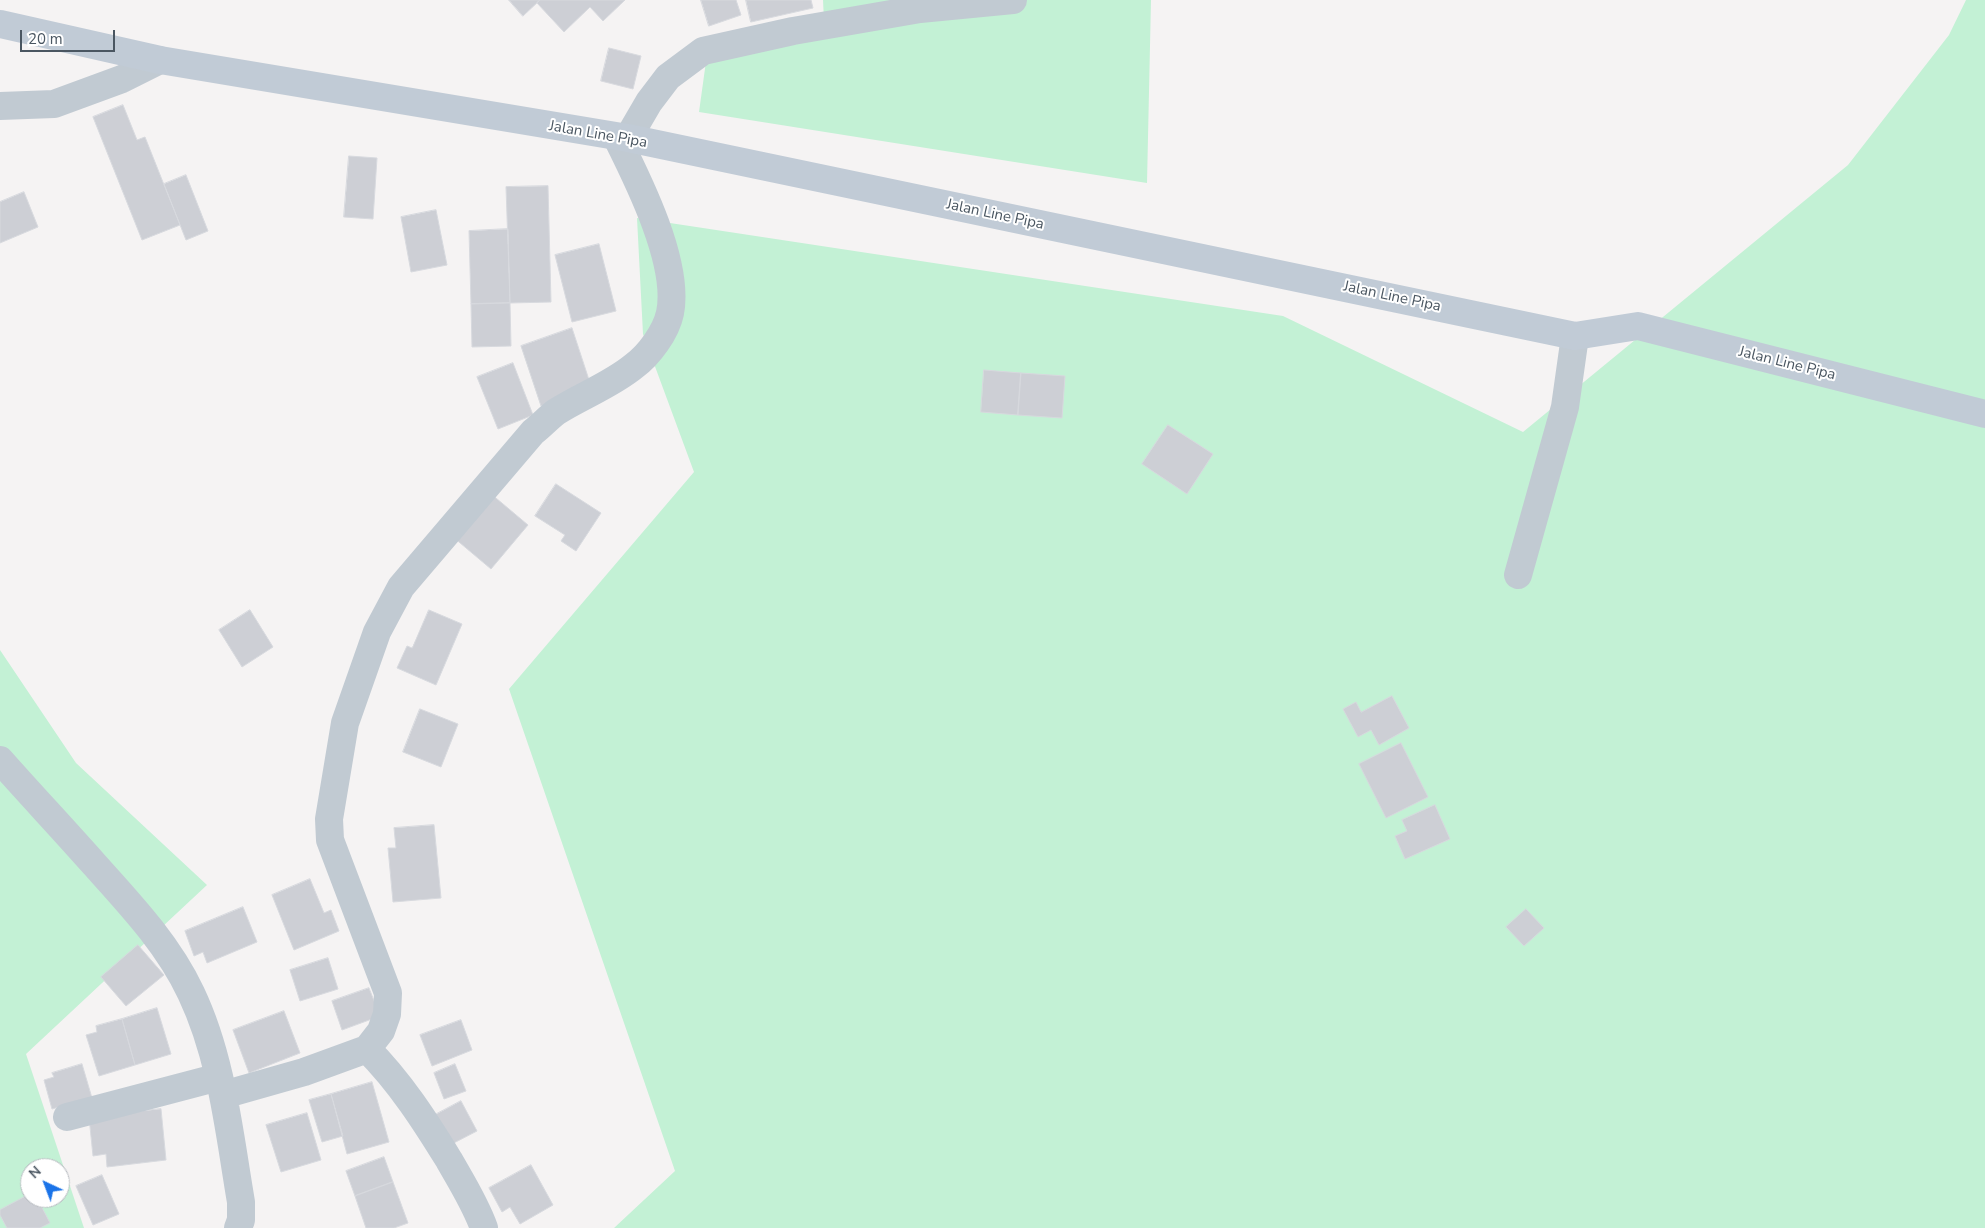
<!DOCTYPE html>
<style>
body{margin:0}
#map{position:relative;width:1985px;height:1228px;overflow:hidden;background:#f5f3f3;font-family:"Nunito Sans",sans-serif}
canvas{display:block}
.north{position:absolute;left:20px;top:1158px;width:50px;height:50px;box-sizing:border-box;background:#fff;border:1px solid #b7bbc0;border-radius:50%;rotate:317deg;font-size:14px;font-weight:700;line-height:20px;text-align:center;color:#4a5661}
.north::after{content:'';display:block;margin:auto;width:18px;height:22px;background:#1a73e8;clip-path:polygon(50% 0,100% 100%,50% 72%,0 100%)}
.scale{position:absolute;left:20px;top:30px;width:95px;height:22px;box-sizing:border-box;border:2px solid #4a5661;border-top:0;padding-left:6px;font-size:15px;line-height:18px;white-space:nowrap;color:#4a5661;-webkit-text-stroke:4px #fff;paint-order:stroke}
</style>
<div id="map">
<canvas width="1985" height="1228"></canvas>
<div class="north">N</div>
<div class="scale">20 m</div>
</div>
<script>
const ctx = document.querySelector('canvas').getContext('2d');
ctx.lineJoin = 'round';
function fillPath(path, color) { ctx.fillStyle = color; ctx.fill(path, 'evenodd'); }
function strokePath(path, color, width, dash) { ctx.strokeStyle = color; ctx.lineWidth = width; ctx.lineCap = dash ? 'butt' : 'round'; ctx.setLineDash(dash || []); ctx.stroke(path); }
function write(font, color, halo, rows, align = 'center') {
  ctx.font = font + ' "Nunito Sans",sans-serif'; ctx.lineWidth = 4; ctx.setLineDash([]); ctx.textBaseline = 'middle'; ctx.strokeStyle = halo; ctx.fillStyle = color; for (const [text, x, y, turn = 0] of rows) {
    ctx.save(); ctx.translate(x, y); ctx.rotate((+turn || 0) * Math.PI / 180); ctx.textAlign = isNaN(turn) ? turn : align; if (halo) ctx.strokeText(text, 0, 0); ctx.fillText(text, 0, 0); ctx.restore();
  }
}
fillPath(new Path2D(`
 M823,0H1151L1147,183L699,112L708,47L824,21Z
 M1966,0H1985V1228H614L675,1171L509,689L694,472L643,334L637,218L1283,316L1523,432L1848,165L1949,35Z
 M0,650L76,763L207,885L26,1054L84,1228H0ZM30,1168H60V1198H30Z`), '#c3f1d5');
const building = new Path2D(`
 M509,0H540L523,16Z
 M540,0H625L603,21L590,7L564,32L537,3Z
 M701,0H736L741,15L709,26Z
 M746,0H811L813,8L751,22Z
 M609,48L641,56L633,89L601,81Z
 M123,105L137,140L145,137L180,225L142,240L93,117Z
 M349,156L377,158L373,219L344,217Z
 M186,175L208,231L186,240L164,184Z
 M548,186L551,302L510,303L506,187Z
 M24,192L38,227L0,243V202Z
 M436,210L447,265L411,272L401,217Z
 M508,229L510,303L471,304L469,231Z
 M599,244L616,311L572,322L555,255Z
 M510,303L511,346L472,347L471,304Z
 M572,328L592,389L541,406L521,346Z
 M513,363L533,415L498,429L477,377Z
 M984,370L1021,373L1018,415L981,412Z
 M1021,373L1065,376L1062,418L1018,415Z
 M1168,425L1213,454L1187,494L1142,464Z
 M556,484L601,513L576,551L561,541L565,535L535,516Z
 M490,493L528,525L491,569L453,537Z
 M250,610L273,647L242,667L219,630Z
 M429,610L462,624L436,685L397,668L407,646L412,648Z
 M1392,696L1409,728L1379,745L1371,730L1358,737L1343,709L1356,702L1361,712Z
 M420,709L458,724L441,767L403,752Z
 M1401,743L1428,797L1386,818L1359,764Z
 M1435,805L1450,839L1405,859L1395,836L1407,831L1402,820Z
 M434,825L441,898L393,902L388,848H396L394,828Z
 M310,879L324,913L331,910L339,931L294,950L272,895Z
 M243,907L257,942L207,963L203,952L194,956L185,931Z
 M1526,909L1544,928L1524,946L1506,927Z
 M138,945L164,975L126,1006L101,977Z
 M328,958L338,989L300,1001L290,970Z
 M369,988L380,1016L342,1030L332,1001Z
 M157,1008L171,1054L135,1065L122,1019Z
 M284,1011L300,1053L249,1073L233,1030Z
 M122,1019L135,1065L99,1076L86,1035L97,1032L96,1026Z
 M461,1020L472,1050L432,1066L420,1035Z
 M82,1064L92,1098L52,1109L44,1080L54,1077L52,1073Z
 M455,1064L466,1091L444,1099L434,1073Z
 M372,1082L389,1142L347,1154L331,1094Z
 M331,1094L343,1136L322,1142L309,1100Z
 M461,1101L477,1131L448,1146L433,1116Z
 M161,1109L166,1160L107,1167L106,1154L93,1156L89,1117Z
 M307,1113L321,1160L281,1172L266,1125Z
 M384,1157L393,1182L355,1196L346,1171Z
 M531,1165L553,1205L520,1224L510,1207L502,1212L489,1188Z
 M102,1175L119,1214L93,1225L76,1186Z
 M393,1182L408,1223L394,1228H366L355,1196Z
 M30,1194V1198H37L50,1223L40,1228H7L0,1215V1210Z`);
fillPath(building, '#cdcfd5');
strokePath(building, '#d7d9de', 1);
strokePath(new Path2D(`
 M0,106L54,104L122,79L160,60
 M628,138L649,102L668,77L703,51L793,31L920,9L1013,0
 M1518,575L1565,407L1575,336
 M0,760C31,795 63,829 94,864C130,904 168,944 191,993C222,1058 229,1132 241,1202V1220L238,1228
 M367,1049C400,1082 425,1121 449,1160C462,1183 475,1203 484,1228
 M223,1095L304,1072L367,1049L381,1031L387,1014L388,993L330,840L329,819L345,723L377,632L401,587L533,432C541,426 548,418 556,412C581,396 611,385 634,366C649,355 666,332 670,313C680,264 639,182 617,138
 M67,1117L219,1077`), '#c1cad2', 28);
strokePath(new Path2D(`
 M0,24L160,60L628,138L1575,336L1638,326L1985,414`), '#c1cbd6', 28);
write('15px', '#4a5661', '#fff', [
 ["Jalan Line Pipa",598,135,10],
 ["Jalan Line Pipa",995,215,12],
 ["Jalan Line Pipa",1392,297,12],
 ["Jalan Line Pipa",1787,364,14]
]);
</script>
